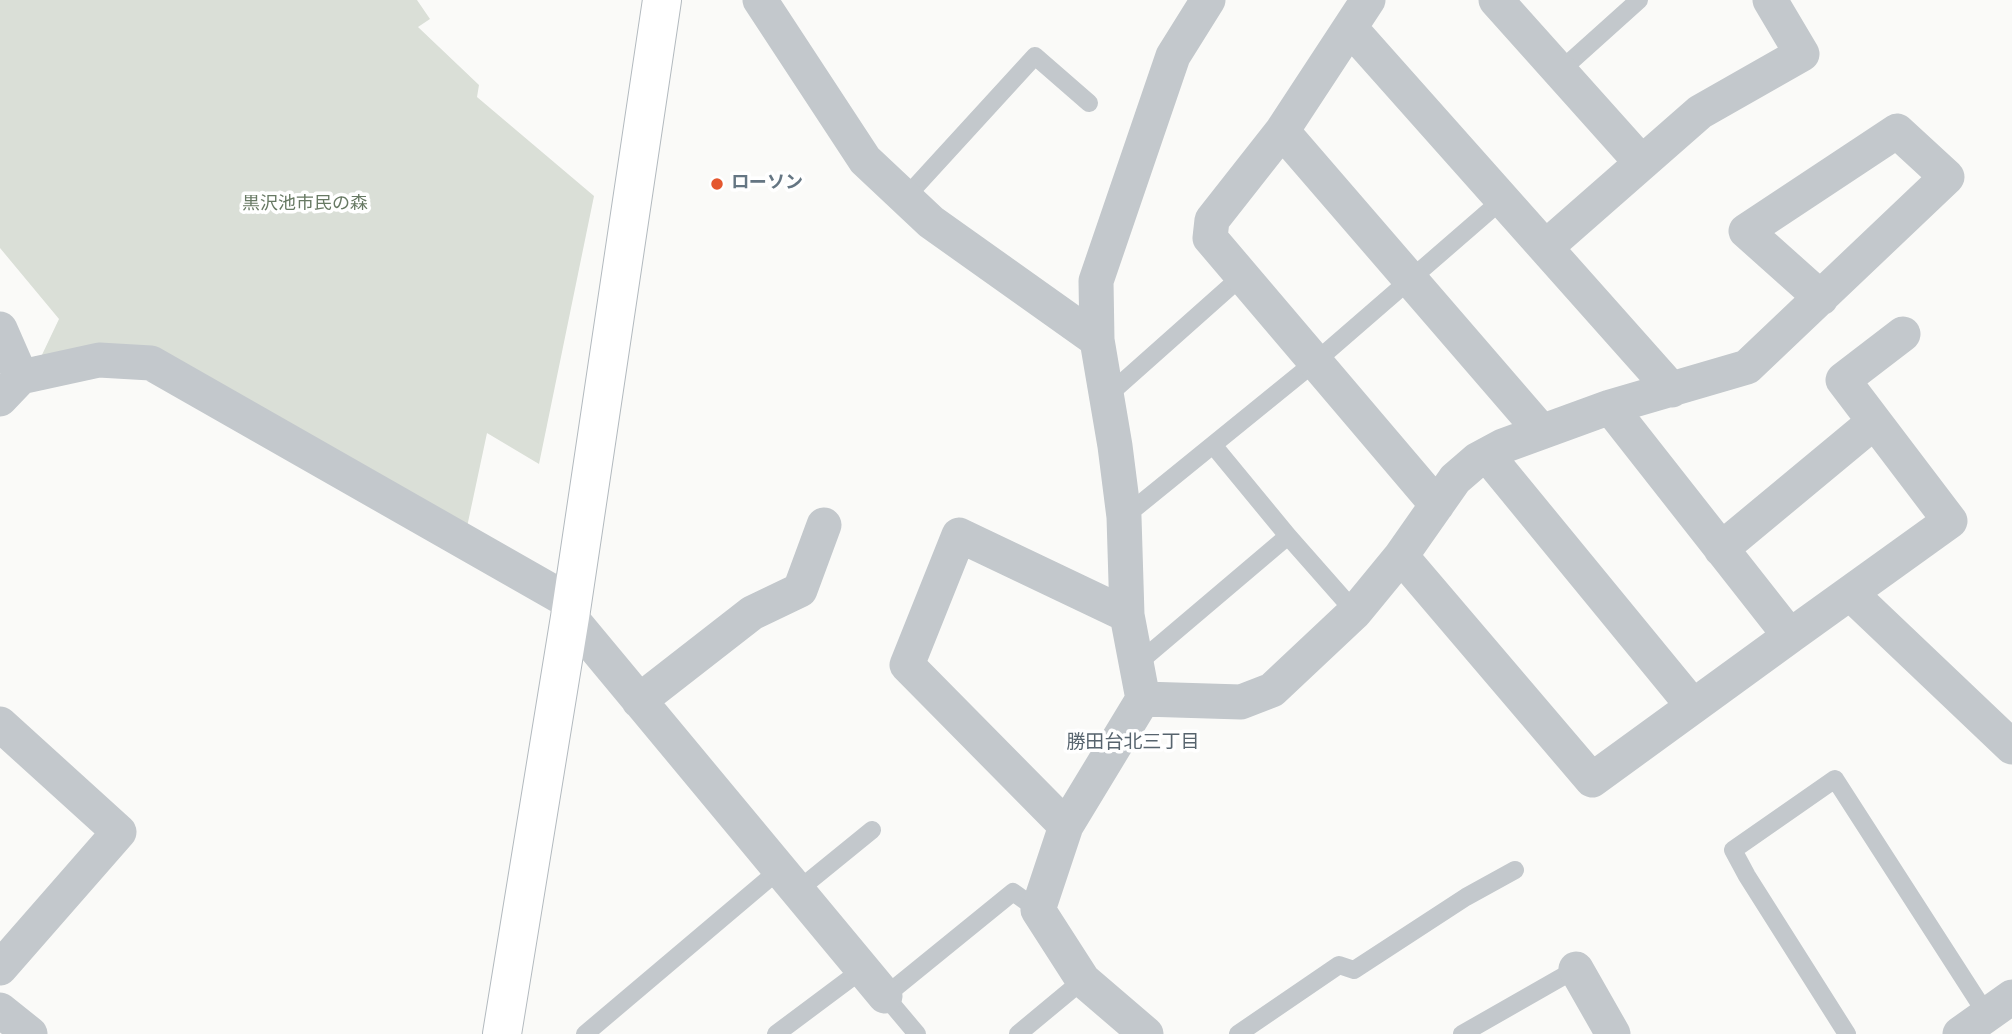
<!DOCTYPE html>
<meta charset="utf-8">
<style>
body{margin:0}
canvas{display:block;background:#fafaf8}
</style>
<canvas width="2012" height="1034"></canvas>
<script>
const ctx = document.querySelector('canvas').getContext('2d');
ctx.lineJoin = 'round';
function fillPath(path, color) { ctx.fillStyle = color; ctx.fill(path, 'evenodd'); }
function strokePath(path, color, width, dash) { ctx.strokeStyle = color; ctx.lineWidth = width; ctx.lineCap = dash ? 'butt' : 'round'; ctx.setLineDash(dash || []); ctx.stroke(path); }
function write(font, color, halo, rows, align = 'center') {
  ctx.font = font + ' "Source Sans 3","Noto Sans JP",sans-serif'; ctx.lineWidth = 7; ctx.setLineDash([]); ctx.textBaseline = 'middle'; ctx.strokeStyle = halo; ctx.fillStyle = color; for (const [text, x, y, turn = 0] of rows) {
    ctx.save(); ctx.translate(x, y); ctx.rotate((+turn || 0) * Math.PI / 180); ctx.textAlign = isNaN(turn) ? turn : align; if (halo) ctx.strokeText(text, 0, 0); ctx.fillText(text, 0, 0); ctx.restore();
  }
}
fillPath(new Path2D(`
 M0,0H417L430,19L418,27L479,85L477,97L594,196L539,464L487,433L467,527L153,352L40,359L59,319L0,248Z`), '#dadfd7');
const secondary = new Path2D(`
 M502,1034L570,617L662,0`);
strokePath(secondary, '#b3babf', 40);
strokePath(new Path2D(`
 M1560,71L1639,0
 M905,198L1035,56L1089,103
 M1107,396L1242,276
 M1213,445L1288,536
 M1124,517L1315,362L1503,199
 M1137,664L1288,536L1355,612
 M797,891L872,830
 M585,1034L779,870
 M776,1034L863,969
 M917,1034L885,996L1013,892L1038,910
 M1018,1034L1083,980
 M1238,1034L1339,965L1354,970L1466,897L1515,870
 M1462,1034L1576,969
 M1847,1034L1747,876L1733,850L1835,779L1987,1015`), '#c3c8cc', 18);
strokePath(new Path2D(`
 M760,0L865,160L931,222L1097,340L1115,446L1124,517L1127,615L1143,699L1066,826L1038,910L1083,980L1146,1034
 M1368,0L1282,131L1212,220L1210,238L1437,505
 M1496,0L1641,162
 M1350,28L1672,390
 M1282,131L1542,432
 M1546,247L1700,112L1802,54L1770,0
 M0,329L21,377
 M1097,340L1096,281L1173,56L1208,0
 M0,399L21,377L99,360L151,363L572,603
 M1487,455L1693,706
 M1721,549L1874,422
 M1401,556L1592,780L1790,636L1610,407
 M1850,593L2012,747
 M570,617L885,996
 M1790,636L1950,521L1843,380L1903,334
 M1143,699L1241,702L1272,690L1355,612L1401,556L1455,479L1477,460L1503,446L1610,407L1747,367L1947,177L1897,131L1746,231L1821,298
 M639,701L752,613L800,590L824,525
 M0,724L119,832L0,968
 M1066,826L907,665L959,535L1127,615
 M1576,969L1613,1034
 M0,1010L30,1034
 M1960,1034L2012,997`), '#c3c8cc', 35);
strokePath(secondary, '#fff', 38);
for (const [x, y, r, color] of [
 [717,184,7,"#e4572e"]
]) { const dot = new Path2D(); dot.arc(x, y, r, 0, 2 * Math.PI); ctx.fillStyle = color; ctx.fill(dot); strokePath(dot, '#fff', 2.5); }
write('bold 18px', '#657683', '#fff', [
 ["ローソン",731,184]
], 'left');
write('18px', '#687a64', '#fff', [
 ["黒沢池市民の森",305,205]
]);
write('19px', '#57646e', '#fff', [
 ["勝田台北三丁目",1133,744]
]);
</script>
